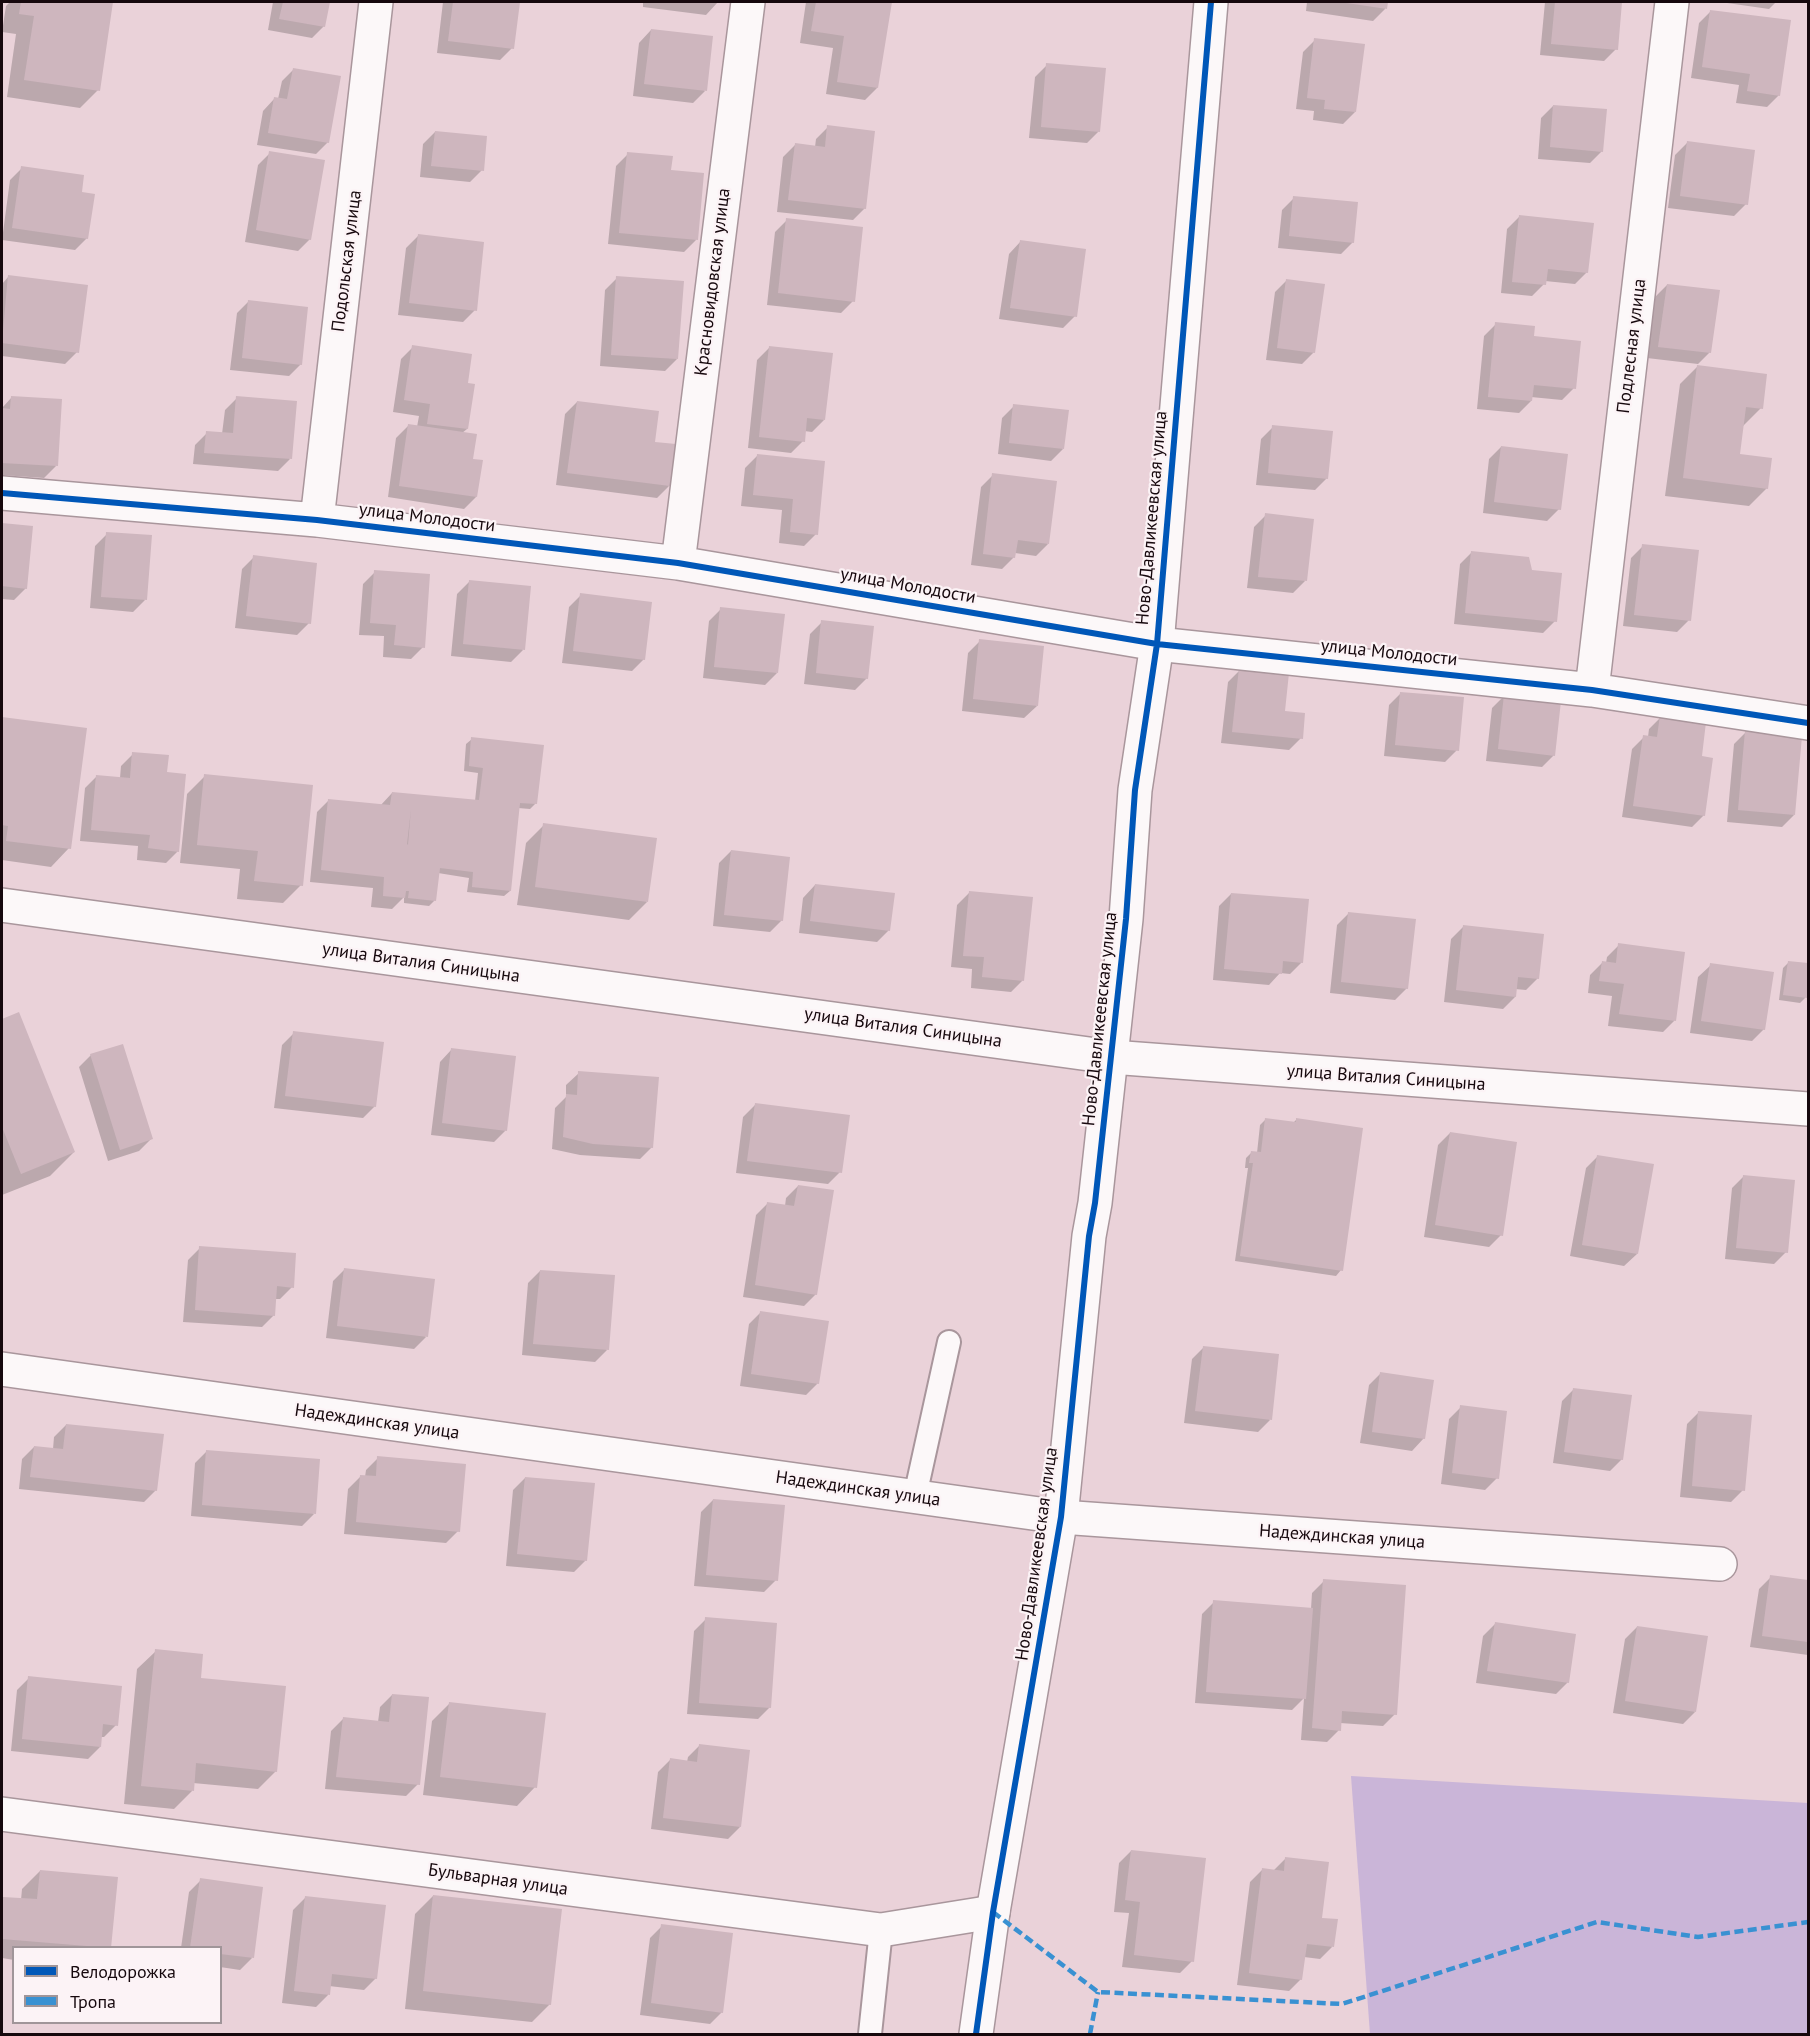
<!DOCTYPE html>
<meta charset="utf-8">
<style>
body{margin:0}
#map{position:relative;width:1810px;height:2036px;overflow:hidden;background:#ead2d9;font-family:"PT Sans",sans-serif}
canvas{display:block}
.frame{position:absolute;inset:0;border:3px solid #16080d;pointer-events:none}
.legend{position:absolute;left:12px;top:1946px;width:210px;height:78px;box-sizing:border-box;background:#fcf3f6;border:2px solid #a09599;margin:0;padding:8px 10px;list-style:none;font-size:18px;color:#16080d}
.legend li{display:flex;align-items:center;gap:12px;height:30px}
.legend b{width:30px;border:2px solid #a09599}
</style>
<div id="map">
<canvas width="1810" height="2036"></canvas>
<div class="frame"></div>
<ul class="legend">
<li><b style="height:8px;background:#0057b8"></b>Велодорожка</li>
<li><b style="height:8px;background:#3991d2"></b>Тропа</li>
</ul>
</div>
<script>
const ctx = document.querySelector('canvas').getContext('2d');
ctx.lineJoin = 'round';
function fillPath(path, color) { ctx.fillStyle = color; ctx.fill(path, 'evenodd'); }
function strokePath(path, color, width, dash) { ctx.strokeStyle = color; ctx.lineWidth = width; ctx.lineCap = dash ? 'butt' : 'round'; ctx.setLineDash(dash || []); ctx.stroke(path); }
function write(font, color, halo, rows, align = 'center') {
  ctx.font = font + ' "PT Sans",sans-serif'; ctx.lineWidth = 4.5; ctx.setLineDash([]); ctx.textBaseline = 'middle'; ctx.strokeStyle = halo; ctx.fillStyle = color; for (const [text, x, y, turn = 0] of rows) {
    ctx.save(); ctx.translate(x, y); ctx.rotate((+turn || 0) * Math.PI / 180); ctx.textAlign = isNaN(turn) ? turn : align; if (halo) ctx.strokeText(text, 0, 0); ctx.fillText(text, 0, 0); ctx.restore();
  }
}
fillPath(new Path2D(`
 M1351,1776L1808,1803V2034H1370Z`), '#cab5d8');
fillPath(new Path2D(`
 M10,2H112L98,90L80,108L7,97L16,34L2,32L6,6Z
 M273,2H328L324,26L312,38L268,30Z
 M443,2H518L512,48L500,60L437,53Z
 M643,2H718L706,15L643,7Z
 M806,2H890L877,88L865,100L826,94L833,48L800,43Z
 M1307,2H1386L1385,9L1373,21L1306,11Z
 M1545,2H1621L1616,49L1604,61L1540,55Z
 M1720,2H1776L1769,9Z
 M1711,11L1779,95L1767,107L1736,103L1739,85L1691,78L1699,23Z
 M651,30L705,91L693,103L633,96L639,43Z
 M1315,40L1355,112L1343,124L1313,120L1314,111L1296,109L1303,52Z
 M1047,65L1099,131L1087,143L1029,138L1035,77Z
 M294,69L328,142L316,154L257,145L263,111L275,98L278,99L282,81Z
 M1553,106L1602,151L1590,163L1538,159L1541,118Z
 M828,127L865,208L853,220L777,212L783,157L795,145L815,147L816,139Z
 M435,132L482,170L470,182L420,177L423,144Z
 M1687,143L1746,204L1734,216L1668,208L1675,155Z
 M270,153L310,239L298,251L245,242L258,165Z
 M628,154L670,171L696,240L684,252L608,244L616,166Z
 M22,168L80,194L87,238L75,250L2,240L10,180Z
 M1294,198L1353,242L1341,254L1278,248L1282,210Z
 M1519,217L1587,272L1575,284L1545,281L1544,284L1532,296L1501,293L1507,229Z
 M787,220L853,301L841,313L767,305L775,232Z
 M418,236L475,310L463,322L398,315L406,248Z
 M1021,241L1075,316L1063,328L999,319L1009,254Z
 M9,276L77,352L65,364L2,356V284Z
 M617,278L677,359L665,371L600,366L605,290Z
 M1287,280L1314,352L1302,364L1266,360L1275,292Z
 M1667,285L1710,352L1698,364L1647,358L1655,297Z
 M249,301L301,364L289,376L230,370L237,313Z
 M1496,324L1533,338L1574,388L1562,400L1531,397V401L1519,413L1477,409L1484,336Z
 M413,347L467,384V429L462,433L471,460L476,497L464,509L388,497L396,438L408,426L417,427L419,416L393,412L401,359Z
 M769,348L824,420L812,432L804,431L803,441L791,453L748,448L757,360Z
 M1698,366L1761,408L1743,426L1738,455L1767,488L1749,506L1665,496L1680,384Z
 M12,397L56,466L44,478L2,475V408Z
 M237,398L290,459L278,471L193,464L195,445L207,433L222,434L225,410Z
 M577,402L654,444L669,486L657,498L556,485L565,414Z
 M1014,406L1063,449L1051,461L998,454L1002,418Z
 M1273,427L1327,478L1315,490L1256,485L1261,439Z
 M1501,447L1559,509L1547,521L1483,513L1489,459Z
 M757,456L823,463L816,534L804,546L779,543L782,510L741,506L745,468Z
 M993,475L1048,544L1036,556L1015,553L1014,557L1002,569L971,565L981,487Z
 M1266,515L1305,581L1293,593L1247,588L1254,527Z
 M2,524L32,527L26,588L14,600L2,599Z
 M107,534L145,600L133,612L90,608L95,546Z
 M1643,546L1689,620L1677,632L1623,626L1631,558Z
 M1472,552L1531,572L1555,621L1543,633L1454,624L1460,564Z
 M254,557L309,623L297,635L235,628L242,569Z
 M375,572L423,647L411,659L383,657L384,636L359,635L363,584Z
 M469,582L523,650L511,662L451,656L457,594Z
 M581,595L644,659L632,671L562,663L569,607Z
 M721,609L777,673L765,685L703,678L709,621Z
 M822,622L867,678L855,690L804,684L810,634Z
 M980,641L1037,706L1024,718L962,711L968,653Z
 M1240,670L1283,713L1301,738L1289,750L1221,743L1228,682Z
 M1401,693L1457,750L1445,762L1384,756L1389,705Z
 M1504,696L1554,755L1542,767L1486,761L1492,708Z
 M1661,717L1700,757L1704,815L1692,827L1622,817L1632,749L1644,737H1648L1649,729Z
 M2,719L86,730L69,848L51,867L2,860Z
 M1746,732L1794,815L1782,827L1727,822L1734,744Z
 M472,739L536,803L530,809L518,808L510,891L504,896L467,892L469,878L438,873L435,900L429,906L404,903V897L392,909L371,907L373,888L310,882L317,812L329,800L380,806L392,793L475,801L478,773L464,771L466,744Z
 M133,754L166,773L178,851L166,863L137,860L138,846L80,841L85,788L97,776L120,778L121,766Z
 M205,776L301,885L283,903L237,899L240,869L180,863L187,794Z
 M544,825L647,902L629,920L517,905L526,843Z
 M731,851L782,920L770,932L713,926L719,863Z
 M815,885L889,930L877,942L799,933L803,898Z
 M969,893L1023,980L1011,992L971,988L972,969L951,967L957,905Z
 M1231,894L1302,962L1290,974L1280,973L1269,985L1213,980L1219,906Z
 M1349,913L1407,988L1395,1000L1330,993L1337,925Z
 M1463,927L1538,978L1526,990L1515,989V997L1503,1009L1444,1002L1451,939Z
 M1619,945L1675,1020L1663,1032L1608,1026L1612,996L1588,993L1590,975L1602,963H1606L1607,957Z
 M1789,962L1808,965L1805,998L1800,1003L1779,1000L1783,968Z
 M1711,965L1764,1029L1752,1041L1690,1033L1698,977Z
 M18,1014L74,1152L50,1176L2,1195V1021Z
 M294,1033L375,1106L363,1118L274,1108L282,1045Z
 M452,1049L506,1130L494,1142L431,1135L440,1062Z
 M91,1055L151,1139L139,1151L108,1161L79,1067Z
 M579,1073L652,1147L640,1159L580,1155L552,1149L555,1108L566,1097V1085Z
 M755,1105L840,1172L828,1184L736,1173L743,1117Z
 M1266,1119L1293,1123L1297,1119L1341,1270L1336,1276L1235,1261L1248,1168H1245L1246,1158L1252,1152L1257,1153L1260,1125Z
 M1450,1133L1501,1235L1489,1247L1424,1237L1438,1145Z
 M1598,1156L1637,1254L1624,1266L1570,1256L1586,1168Z
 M1744,1176L1786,1252L1774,1264L1725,1259L1732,1188Z
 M798,1186L816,1294L804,1306L743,1297L756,1215L768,1203L785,1206L786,1198Z
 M200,1248L292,1287L280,1299H275L274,1315L262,1327L183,1322L188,1260Z
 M345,1269L426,1337L414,1349L326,1338L333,1281Z
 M540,1271L607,1350L595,1362L522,1355L528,1283Z
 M761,1312L818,1383L806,1395L740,1386L749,1324Z
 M1204,1347L1270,1420L1258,1432L1184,1423L1192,1359Z
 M1381,1373L1424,1438L1412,1451L1360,1443L1369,1385Z
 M1574,1389L1622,1459L1610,1471L1553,1463L1562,1401Z
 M1461,1407L1497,1478L1485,1490L1441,1484L1449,1419Z
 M1699,1412L1743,1490L1731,1502L1680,1497L1687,1424Z
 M66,1425L156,1490L144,1502L19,1489L22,1459L34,1447L53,1449L54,1437Z
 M207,1451L314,1514L302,1526L191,1516L195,1463Z
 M378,1458L458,1531L446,1543L344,1534L348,1489L360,1477H365L366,1470Z
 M525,1478L586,1560L574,1572L506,1566L513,1490Z
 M713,1500L776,1580L764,1592L694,1586L701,1512Z
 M1771,1577L1808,1582V1655L1750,1647L1759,1589Z
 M1324,1581L1395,1714L1383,1726L1340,1723L1339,1730L1327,1742L1301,1740L1304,1698L1292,1710L1195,1703L1202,1614L1214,1602L1311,1609L1312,1593Z
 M706,1619L770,1707L758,1719L687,1714L694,1631Z
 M1495,1624L1568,1682L1556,1694L1476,1683L1483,1636Z
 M1637,1627L1695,1712L1683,1724L1613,1713L1625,1639Z
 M156,1651L276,1771L258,1789L193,1783L192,1791L174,1809L124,1804L137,1669Z
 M29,1678L116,1725L104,1737H101L100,1747L88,1759L11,1751L17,1690Z
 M392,1695L418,1784L406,1796L325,1789L331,1731L343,1719L378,1722L380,1707Z
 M450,1703L535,1787L517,1806L423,1795L432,1721Z
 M700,1745L740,1827L728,1839L651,1829L658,1772L670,1760L687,1762L688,1757Z
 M1131,1851L1192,1961L1180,1973L1122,1967L1129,1913L1114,1912L1119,1863Z
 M1286,1858L1321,1919L1332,1947L1320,1959L1304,1957L1301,1979L1289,1991L1237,1985L1250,1882L1263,1869L1273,1871Z
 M40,1871L109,1948H14V1960L2,1958V1901L4,1898L21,1900L22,1889Z
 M201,1880L252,1958L240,1970L220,1967V1948H181L189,1892Z
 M433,1896L550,2004L532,2022L405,2009L415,1914Z
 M305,1898L376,1978L364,1990L329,1986L328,1995L316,2007L282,2003L293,1910Z
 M662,1926L722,2012L710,2024L640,2015L650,1938Z`), '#0003');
fillPath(new Path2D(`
 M21,2H113L100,91L24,80L34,16L19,14Z
 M283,2H330L325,27L279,19Z
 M453,2H520L514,49L448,41Z
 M816,2H892L878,88L837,82L844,36L811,31Z
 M1340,2H1388L1387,9Z
 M1555,2H1622L1618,50L1551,44Z
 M1710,10L1791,20L1780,96L1747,91L1750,74L1702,67Z
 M651,29L713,36L707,91L644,84Z
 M1314,38L1365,44L1356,112L1324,109L1325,100L1307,98Z
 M1046,63L1106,68L1100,132L1041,127Z
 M293,68L341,76L329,143L268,133L274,97L287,99Z
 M1553,105L1607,109L1603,152L1550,147Z
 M827,125L875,131L866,209L788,200L795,143L825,147Z
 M435,131L487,136L484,171L431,166Z
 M1687,141L1755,150L1748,205L1680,196Z
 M269,151L325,160L311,240L256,230Z
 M627,152L673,156L671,170L704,173L698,240L619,233Z
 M21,166L84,175L82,192L95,194L88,239L12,228Z
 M1293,196L1358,202L1354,243L1289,236Z
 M1519,215L1594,223L1588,273L1548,269L1546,285L1512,282Z
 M786,218L863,227L855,302L778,293Z
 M418,234L484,242L477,311L409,303Z
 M1020,240L1086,249L1077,317L1010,308Z
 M8,275L88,285L79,353L2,343Z
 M616,276L684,281L678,359L611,355Z
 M1286,279L1325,284L1315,353L1277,348Z
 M1667,284L1720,290L1711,353L1658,347Z
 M248,300L308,307L302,365L242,358Z
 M1495,322L1535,326L1534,336L1581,341L1576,389L1534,385L1532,401L1488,397Z
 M412,345L472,354L468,383L475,384L468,429L427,424L430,404L404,400Z
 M769,346L833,353L825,420L807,418L805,442L759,437Z
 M1697,365L1767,374L1763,409L1746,407L1740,454L1772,458L1768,489L1683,478Z
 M11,396L62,399L58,466L2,463V408L10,409Z
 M236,396L297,401L292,459L204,453L206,431L233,433Z
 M577,401L659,411L655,442L676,444L670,486L567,473Z
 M1013,404L1069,410L1064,449L1009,443Z
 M408,424L477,434L473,459L483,460L477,497L399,486Z
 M1272,425L1333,431L1328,479L1268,473Z
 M1501,446L1568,454L1561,510L1494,502Z
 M757,454L825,461L818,535L790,532L793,499L753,495Z
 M992,473L1057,481L1049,544L1018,540L1015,558L983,554Z
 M1265,513L1314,519L1307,581L1258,577Z
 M2,523L33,526L27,589L2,586Z
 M106,532L152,535L147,600L101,597Z
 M1642,544L1699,550L1691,621L1634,615Z
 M1471,551L1529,557L1532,570L1562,573L1557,622L1465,613Z
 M253,555L317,563L311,624L246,616Z
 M374,570L430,574L425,648L394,645L396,625L370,623Z
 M469,580L531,586L525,650L463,644Z
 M580,593L652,602L645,660L573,651Z
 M720,607L785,614L778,673L714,667Z
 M821,620L874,626L868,679L816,673Z
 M979,639L1044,646L1038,706L973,699Z
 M1239,668L1289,673L1285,711L1305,713L1303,739L1232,732Z
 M1400,692L1464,697L1459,751L1395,745Z
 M1504,695L1561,701L1555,756L1498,749Z
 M1660,715L1706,722L1702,756L1713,758L1705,816L1633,806L1643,735L1657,737Z
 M2,717L87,728L71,849L6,841L8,826L2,825Z
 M1745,731L1802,736L1795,815L1738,810Z
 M471,737L544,745L537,804L520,803L511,891L472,887L473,872L440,868L436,901L408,898L409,891H406L405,898L383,896L384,877L321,870L328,799L390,805L392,792L479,800L483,768L469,766ZM411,809L408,845L407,844Z
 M132,752L169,755L167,772L186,774L179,852L148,848L150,835L91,830L96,775L130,778Z
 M204,774L313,785L303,886L254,881L258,851L197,845Z
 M543,823L657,838L648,902L535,887Z
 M731,850L790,857L783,921L724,915Z
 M815,884L895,893L890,931L810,921Z
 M969,891L1033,897L1024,981L982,977L984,957L963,956Z
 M1231,893L1309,899L1303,963L1283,961L1282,974L1224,969Z
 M1348,912L1416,919L1408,989L1341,982Z
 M1463,925L1544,934L1539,979L1518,977L1516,997L1456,990Z
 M1618,943L1685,952L1676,1021L1619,1014L1624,984L1599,981L1602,961L1616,963Z
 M1788,961L1808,963L1807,998L1783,995Z
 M1710,963L1774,972L1765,1030L1701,1021Z
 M19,1012L75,1152L21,1174L2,1127V1019Z
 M293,1031L384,1042L376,1107L285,1096Z
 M123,1044L153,1139L120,1150L90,1054Z
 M451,1048L516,1056L507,1131L442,1123Z
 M578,1071L659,1077L653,1148L593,1144L563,1137L566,1094L577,1095Z
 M755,1103L850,1115L842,1173L747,1161Z
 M1265,1118L1296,1122V1118L1363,1128L1343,1271L1240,1256L1253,1163H1249L1251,1151L1261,1152Z
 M1450,1132L1517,1142L1503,1236L1435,1225Z
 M1597,1155L1654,1164L1638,1254L1582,1245Z
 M1743,1175L1795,1180L1788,1253L1736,1248Z
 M798,1185L834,1190L817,1295L755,1285L767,1202L794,1206Z
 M199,1246L296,1253L294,1288L277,1286L275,1316L195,1310Z
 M344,1268L435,1279L428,1337L337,1326Z
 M540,1270L615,1275L609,1350L533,1344Z
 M760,1311L829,1321L819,1384L751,1374Z
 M1203,1346L1279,1354L1272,1420L1195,1411Z
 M1380,1372L1434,1380L1425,1439L1372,1432Z
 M1573,1388L1632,1395L1623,1460L1564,1452Z
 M1460,1405L1507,1411L1499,1479L1452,1473Z
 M1698,1411L1752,1415L1745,1491L1692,1486Z
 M66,1424L164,1434L157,1491L30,1477L34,1446L63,1449Z
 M206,1450L320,1459L316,1514L202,1505Z
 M377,1456L466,1464L460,1532L356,1522L360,1475L376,1476Z
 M525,1477L595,1483L587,1561L517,1554Z
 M713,1499L785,1505L778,1581L706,1575Z
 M1770,1575L1808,1580V1642L1762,1636Z
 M1323,1579L1406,1585L1397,1715L1342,1711L1341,1731L1312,1728Z
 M1213,1600L1313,1608L1306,1699L1206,1692Z
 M705,1617L777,1623L771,1708L699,1703Z
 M1495,1622L1576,1634L1569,1683L1487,1671Z
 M1637,1626L1708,1636L1696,1712L1625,1701Z
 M155,1649L203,1654L201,1678L286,1686L277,1772L196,1763L194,1791L141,1786Z
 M28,1676L122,1686L118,1726L103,1724L101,1747L22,1739Z
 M392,1694L429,1697L420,1785L336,1777L343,1717L389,1722Z
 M449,1702L546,1713L537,1788L440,1777Z
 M699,1744L750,1750L741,1827L663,1818L670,1758L697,1762Z
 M1131,1850L1206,1858L1194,1962L1134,1955L1140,1902L1125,1900Z
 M1285,1857L1329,1862L1322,1918L1338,1919L1334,1947L1307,1944L1302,1980L1249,1973L1262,1868L1284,1871Z
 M40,1870L118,1877L111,1948L2,1939L3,1897L37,1899Z
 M200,1878L263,1887L254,1958L220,1954V1948H190Z
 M433,1895L562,1909L551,2005L423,1991Z
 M305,1896L386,1905L377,1979L332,1974L330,1995L294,1991Z
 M661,1924L733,1933L723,2013L651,2003Z`), '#ceb6be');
const service = new Path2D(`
 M915,1496L949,1342
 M870,2034L881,1930`);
const minor = new Path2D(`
 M2,493L317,520L678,563L1157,644L1592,690L1808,723
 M317,520L376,2
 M678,563L748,2
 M1592,690L1672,2
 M2,905L1111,1057L1808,1109
 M2,1369L1061,1517L1720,1564
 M2,1814L881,1930L993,1912`);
const tertiary = new Path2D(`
 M976,2034L993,1912L1061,1517L1089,1236L1095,1203L1126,919L1135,790L1157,644L1211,2`);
strokePath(service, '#a9969c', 26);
strokePath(minor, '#a9969c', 36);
strokePath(tertiary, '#a9969c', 36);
strokePath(service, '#fcf8f9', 22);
strokePath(minor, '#fcf8f9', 33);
strokePath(tertiary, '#fcf8f9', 33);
strokePath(new Path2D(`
 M993,1912L1098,1992L1342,2004L1597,1922L1698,1937L1808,1922
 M1090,2034L1098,1992`), '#3991d2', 4.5, [9, 4.5]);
strokePath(new Path2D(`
 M2,493L317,520L678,563L1157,644L1592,690L1808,723
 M976,2034L993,1912L1061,1517L1089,1236L1095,1203L1126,919L1135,790L1157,644L1211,2`), '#0057b8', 6);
write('18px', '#16080d', '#fcf3f6', [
 ["Подольская улица",347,261,-83],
 ["Красновидовская улица",713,282,-83],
 ["Подлесная улица",1632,346,-83],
 ["улица Молодости",427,518,7],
 ["Ново-Давликеевская улица",1152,518,-85],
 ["улица Молодости",908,586,10],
 ["улица Молодости",1389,653,6],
 ["улица Виталия Синицына",421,963,8],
 ["Ново-Давликеевская улица",1100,1019,-84],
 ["улица Виталия Синицына",903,1028,8],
 ["улица Виталия Синицына",1386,1078,4],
 ["Надеждинская улица",377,1422,8],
 ["Надеждинская улица",858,1489,8],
 ["Надеждинская улица",1342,1537,4],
 ["Ново-Давликеевская улица",1037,1554,-82],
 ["Бульварная улица",498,1880,8]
]);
</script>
